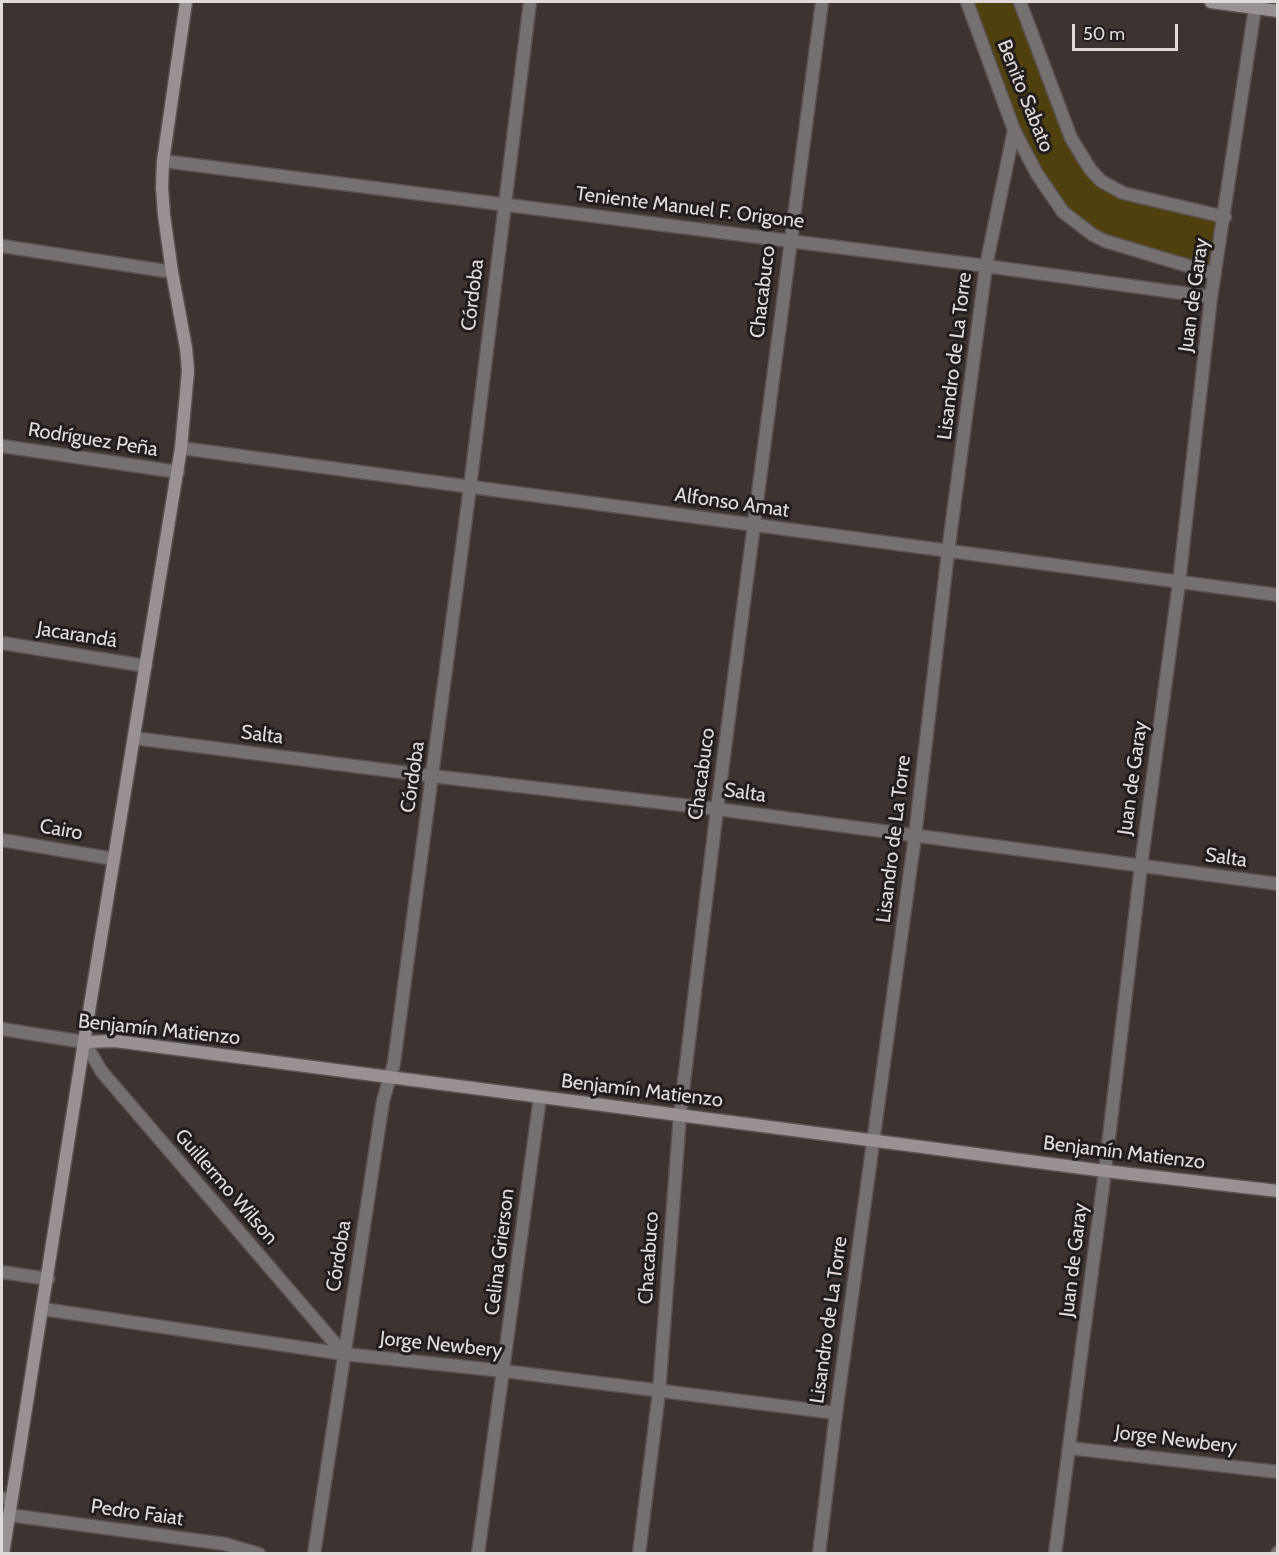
<!DOCTYPE html>
<meta charset="utf-8">
<style>
body{margin:0}
#map{position:relative;width:1279px;height:1555px;overflow:hidden;background:#3d3432;font-family:Cabin,sans-serif}
canvas{display:block}
.frame{position:absolute;inset:0;border:3px solid #e0dbd9;pointer-events:none}
.scale{position:absolute;left:1072px;top:24px;width:106px;height:27px;box-sizing:border-box;border:3px solid #e0dbd9;border-top:0;padding-left:8px;font-size:18px;line-height:21px;white-space:nowrap;color:#e0dbd9;-webkit-text-stroke:4px #211d1c;paint-order:stroke}
</style>
<div id="map">
<canvas width="1279" height="1555"></canvas>
<div class="frame"></div>
<div class="scale">50 m</div>
</div>
<script>
const ctx = document.querySelector('canvas').getContext('2d');
ctx.lineJoin = 'round';
function fillPath(path, color) { ctx.fillStyle = color; ctx.fill(path, 'evenodd'); }
function strokePath(path, color, width, dash) { ctx.strokeStyle = color; ctx.lineWidth = width; ctx.lineCap = dash ? 'butt' : 'round'; ctx.setLineDash(dash || []); ctx.stroke(path); }
function write(font, color, halo, rows, align = 'center') {
  ctx.font = font + ' Cabin,sans-serif'; ctx.lineWidth = 6; ctx.setLineDash([]); ctx.textBaseline = 'middle'; ctx.strokeStyle = halo; ctx.fillStyle = color; for (const [text, x, y, turn = 0] of rows) {
    ctx.save(); ctx.translate(x, y); ctx.rotate((+turn || 0) * Math.PI / 180); ctx.textAlign = isNaN(turn) ? turn : align; if (halo) ctx.strokeText(text, 0, 0); ctx.fillText(text, 0, 0); ctx.restore();
  }
}
fillPath(new Path2D(`
 M967,2H1020L1071,138L1101,181L1225,217L1215,274L1115,245L1074,222L1037,174Z`), '#4f400d');
const street = new Path2D(`
 M967,2L1014,130L1037,174L1063,212L1093,235L1105,241L1215,274
 M1020,2L1071,138L1090,169L1101,181L1123,193L1225,217
 M163,161L986,266L1211,297
 M2,246L172,272
 M2,446L178,472
 M181,448L1278,595
 M2,643L146,666
 M134,738L432,776L717,809L1278,884
 M2,840L114,859
 M2,1029L84,1042L102,1072L344,1354
 M2,1272L48,1279
 M43,1309L344,1354L504,1371L836,1413
 M1069,1448L1278,1472
 M2,1498L11,1500
 M9,1515L225,1544L259,1554
 M314,1554L383,1101L394,1063L470,487L530,2
 M478,1554L540,1097
 M639,1554L659,1392L680,1115L717,809L822,2
 M819,1554L836,1413L915,836L948,552L986,266L1014,130
 M1055,1554L1105,1171L1141,866L1179,583L1211,297L1255,8
 M1277,1554L1278,1552`);
const secondary = new Path2D(`
 M1211,2L1278,11
 M84,1042L115,1041L1105,1171L1278,1191
 M3,1554L84,1042L181,448L188,371L186,348L172,272L164,215L162,187L163,161L186,2`);
strokePath(street, '#5a5250', 15);
strokePath(secondary, '#5a5250', 15);
strokePath(street, '#767171', 12);
strokePath(secondary, '#999192', 12);
write('20px', '#e0dbd9', '#211d1c', [
 ["Benito Sabato",1025,96,68],
 ["Teniente Manuel F. Origone",690,208,7],
 ["Chacabuco",763,292,-83],
 ["Córdoba",473,295,-83],
 ["Juan de Garay",1194,295,-82],
 ["Lisandro de La Torre",955,356,-83],
 ["Rodríguez Peña",93,440,9],
 ["Alfonso Amat",732,503,8],
 ["Jacarandá",77,635,9],
 ["Salta",262,735,7],
 ["Chacabuco",702,774,-82],
 ["Córdoba",413,777,-82],
 ["Juan de Garay",1133,778,-82],
 ["Salta",745,793,8],
 ["Cairo",61,830,10],
 ["Lisandro de La Torre",894,839,-83],
 ["Salta",1226,858,8],
 ["Benjamín Matienzo",159,1030,6],
 ["Benjamín Matienzo",642,1091,7],
 ["Benjamín Matienzo",1124,1153,7],
 ["Guillermo Wilson",226,1187,49],
 ["Celina Grierson",500,1252,-83],
 ["Córdoba",339,1256,-81],
 ["Chacabuco",649,1258,-86],
 ["Juan de Garay",1074,1260,-83],
 ["Lisandro de La Torre",829,1320,-82],
 ["Jorge Newbery",441,1345,6],
 ["Jorge Newbery",1176,1440,7],
 ["Pedro Faiat",137,1513,8]
]);
</script>
